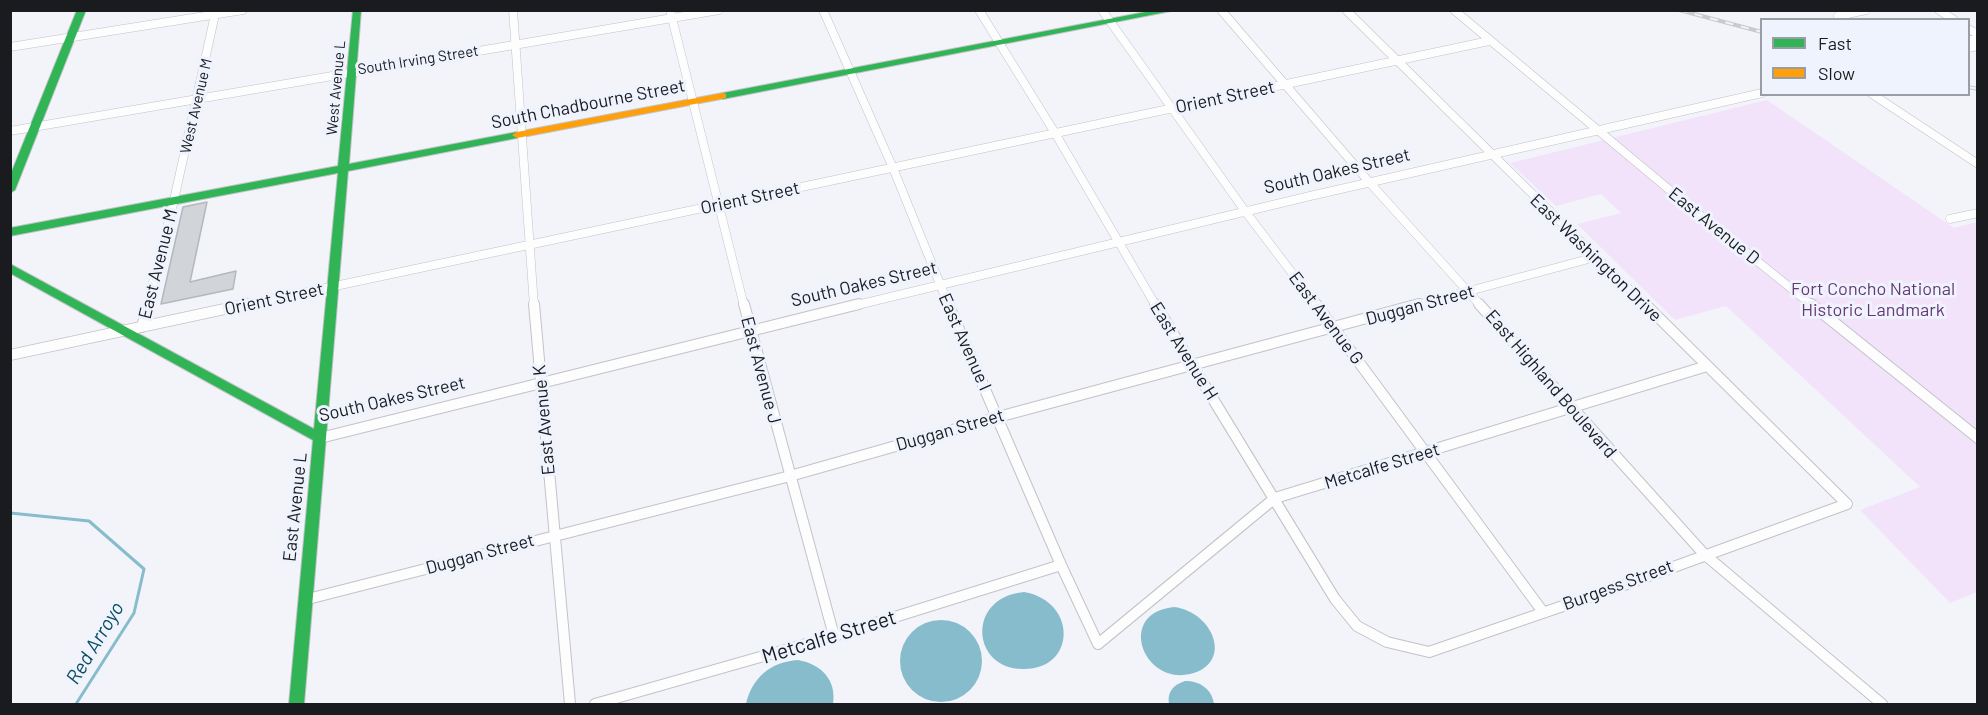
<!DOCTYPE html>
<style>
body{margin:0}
#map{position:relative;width:1988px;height:715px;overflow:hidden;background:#f2f4fa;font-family:Barlow,sans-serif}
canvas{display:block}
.frame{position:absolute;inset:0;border:12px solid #191b1f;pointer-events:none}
.legend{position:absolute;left:1760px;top:18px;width:210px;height:78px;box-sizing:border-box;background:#eff3fd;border:2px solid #999da4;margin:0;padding:8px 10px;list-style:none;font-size:18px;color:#191b1f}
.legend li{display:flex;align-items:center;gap:12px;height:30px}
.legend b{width:30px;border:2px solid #999da4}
</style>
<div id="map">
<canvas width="1988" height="715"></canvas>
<div class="frame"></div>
<ul class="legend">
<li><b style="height:8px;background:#30b455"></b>Fast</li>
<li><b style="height:8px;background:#ff9f0a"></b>Slow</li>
</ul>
</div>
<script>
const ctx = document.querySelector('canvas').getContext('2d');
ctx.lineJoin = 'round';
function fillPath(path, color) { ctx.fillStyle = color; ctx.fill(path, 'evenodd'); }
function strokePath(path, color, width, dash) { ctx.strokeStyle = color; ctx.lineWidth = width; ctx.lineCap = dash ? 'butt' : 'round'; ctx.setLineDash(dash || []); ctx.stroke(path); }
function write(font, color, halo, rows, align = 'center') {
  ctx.font = font + ' Barlow,sans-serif'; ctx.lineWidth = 6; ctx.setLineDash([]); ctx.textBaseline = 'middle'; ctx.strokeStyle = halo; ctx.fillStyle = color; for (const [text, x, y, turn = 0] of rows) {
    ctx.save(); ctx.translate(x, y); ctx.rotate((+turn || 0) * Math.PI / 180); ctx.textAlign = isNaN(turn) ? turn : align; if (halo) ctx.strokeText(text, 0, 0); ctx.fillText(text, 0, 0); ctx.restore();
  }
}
fillPath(new Path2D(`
 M1767,100L1954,228L1977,222V592L1950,603L1860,510L1920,487L1726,306L1675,320L1577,224L1621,213L1601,194L1556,206L1510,163Z`), '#f2e3fb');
fillPath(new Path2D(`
 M1024,592C1077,601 1077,669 1024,669C971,670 966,597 1024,592Z
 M1174,607C1214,612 1234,664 1190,674C1143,685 1116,613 1174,607Z
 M900 661a41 41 0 1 1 82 0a41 41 0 1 1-82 0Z
 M798,660C821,664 837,680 833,704H746C752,678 770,662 798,660Z
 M1185,681C1200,681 1212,689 1214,704H1169C1167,692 1173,685 1185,681Z`), '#87bccd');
strokePath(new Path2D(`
 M10,513L89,521L144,569L134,613L76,704`), '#87bccd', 3);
const building = new Path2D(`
 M207,202L190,282L236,271L233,289L161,304L183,207Z`);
fillPath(building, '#d1d4d8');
strokePath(building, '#b4b8bc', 1.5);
const streetFar1 = new Path2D(`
 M513,10L534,306
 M670,10L744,306
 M823,10L893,168L949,306
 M979,10L1055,133L1156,306
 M1102,10L1245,211L1317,306
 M1221,10L1370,183L1481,306
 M1346,10L1646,306
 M1454,10L1690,207L1813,306
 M1939,10L1954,20
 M1838,16L1866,10
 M1968,29L1978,34
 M1968,40H1978
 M10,47L243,10
 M1968,48L1978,46
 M1872,94L1978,164
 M10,131L719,10
 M1950,219L1978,213
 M147,306L174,200L216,10
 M241,306L1489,41
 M853,306L1310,196L1762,93
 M1413,306L1596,257`);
const street = new Path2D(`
 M534,304L570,704
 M744,304L834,636
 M948,304L1061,565L1098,644L1275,498L1707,366
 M1155,304L1335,599L1357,626L1387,642L1429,652L1624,585L1847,504L1645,304
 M1316,304L1543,612
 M1479,304L1704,554L1882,704
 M1811,304L1978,438
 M142,327L148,304
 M10,355L248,304
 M320,438L859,304
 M304,600L790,476L998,417L1419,304
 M595,704L834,636L1061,565`);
const fast = new Path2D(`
 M77,10H86L15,190L10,193V176Z
 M353,10H361L349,164L517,132L522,135L517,138L348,171L304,704H289L313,440L10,273V264L314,429L338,173L10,236V228L338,166Z
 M1156,10H1176L723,99L718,96L723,93Z`);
const slow = new Path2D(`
 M723,93L726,94V98L517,138L512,135L517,132Z`);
strokePath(streetFar1, '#c2c3c8', 9);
strokePath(street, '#c2c3c8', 12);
strokePath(fast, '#c2c3c8', 2);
strokePath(slow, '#c2c3c8', 2);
strokePath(streetFar1, '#fdfdfe', 8);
strokePath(street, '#fdfdfe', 10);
fillPath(fast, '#30b455');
fillPath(slow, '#ff9f0a');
const rail = new Path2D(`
 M1679,10L1762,32
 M1968,87L1978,89`);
strokePath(rail, '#cacacc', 4);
strokePath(rail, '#eff3fd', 2, [8]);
write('15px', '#191b1f', '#eff3fd', [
 ["South Irving Street",418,60,-9],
 ["West Avenue L",336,88,-85],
 ["West Avenue M",196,106,-77]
]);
write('18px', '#191b1f', '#eff3fd', [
 ["Orient Street",1225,97,-12],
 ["South Chadbourne Street",588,104,-11],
 ["South Oakes Street",1337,171,-13],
 ["Orient Street",750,198,-12],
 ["East Avenue D",1714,226,39],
 ["East Washington Drive",1596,258,44],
 ["East Avenue M",158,264,-76],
 ["South Oakes Street",864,284,-13],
 ["Orient Street",274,299,-12],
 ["Duggan Street",1420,305,-15],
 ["East Avenue G",1326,318,53],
 ["East Avenue I",965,342,66],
 ["East Avenue H",1184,351,58],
 ["East Avenue J",761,370,75],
 ["East Highland Boulevard",1551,384,49],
 ["South Oakes Street",392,399,-13],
 ["East Avenue K",544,420,-95],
 ["Duggan Street",950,430,-16],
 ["Metcalfe Street",1382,466,-17],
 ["East Avenue L",295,507,-84],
 ["Duggan Street",480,554,-15],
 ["Burgess Street",1618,585,-20]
]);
write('18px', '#683876', '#eff3fd', [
 ["Fort Concho National",1873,289],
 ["Historic Landmark",1873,310]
]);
write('italic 20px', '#0a4d5d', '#eff3fd', [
 ["Red Arroyo",95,643,-59]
]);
write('21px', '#191b1f', '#eff3fd', [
 ["Metcalfe Street",829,637,-17]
]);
</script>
